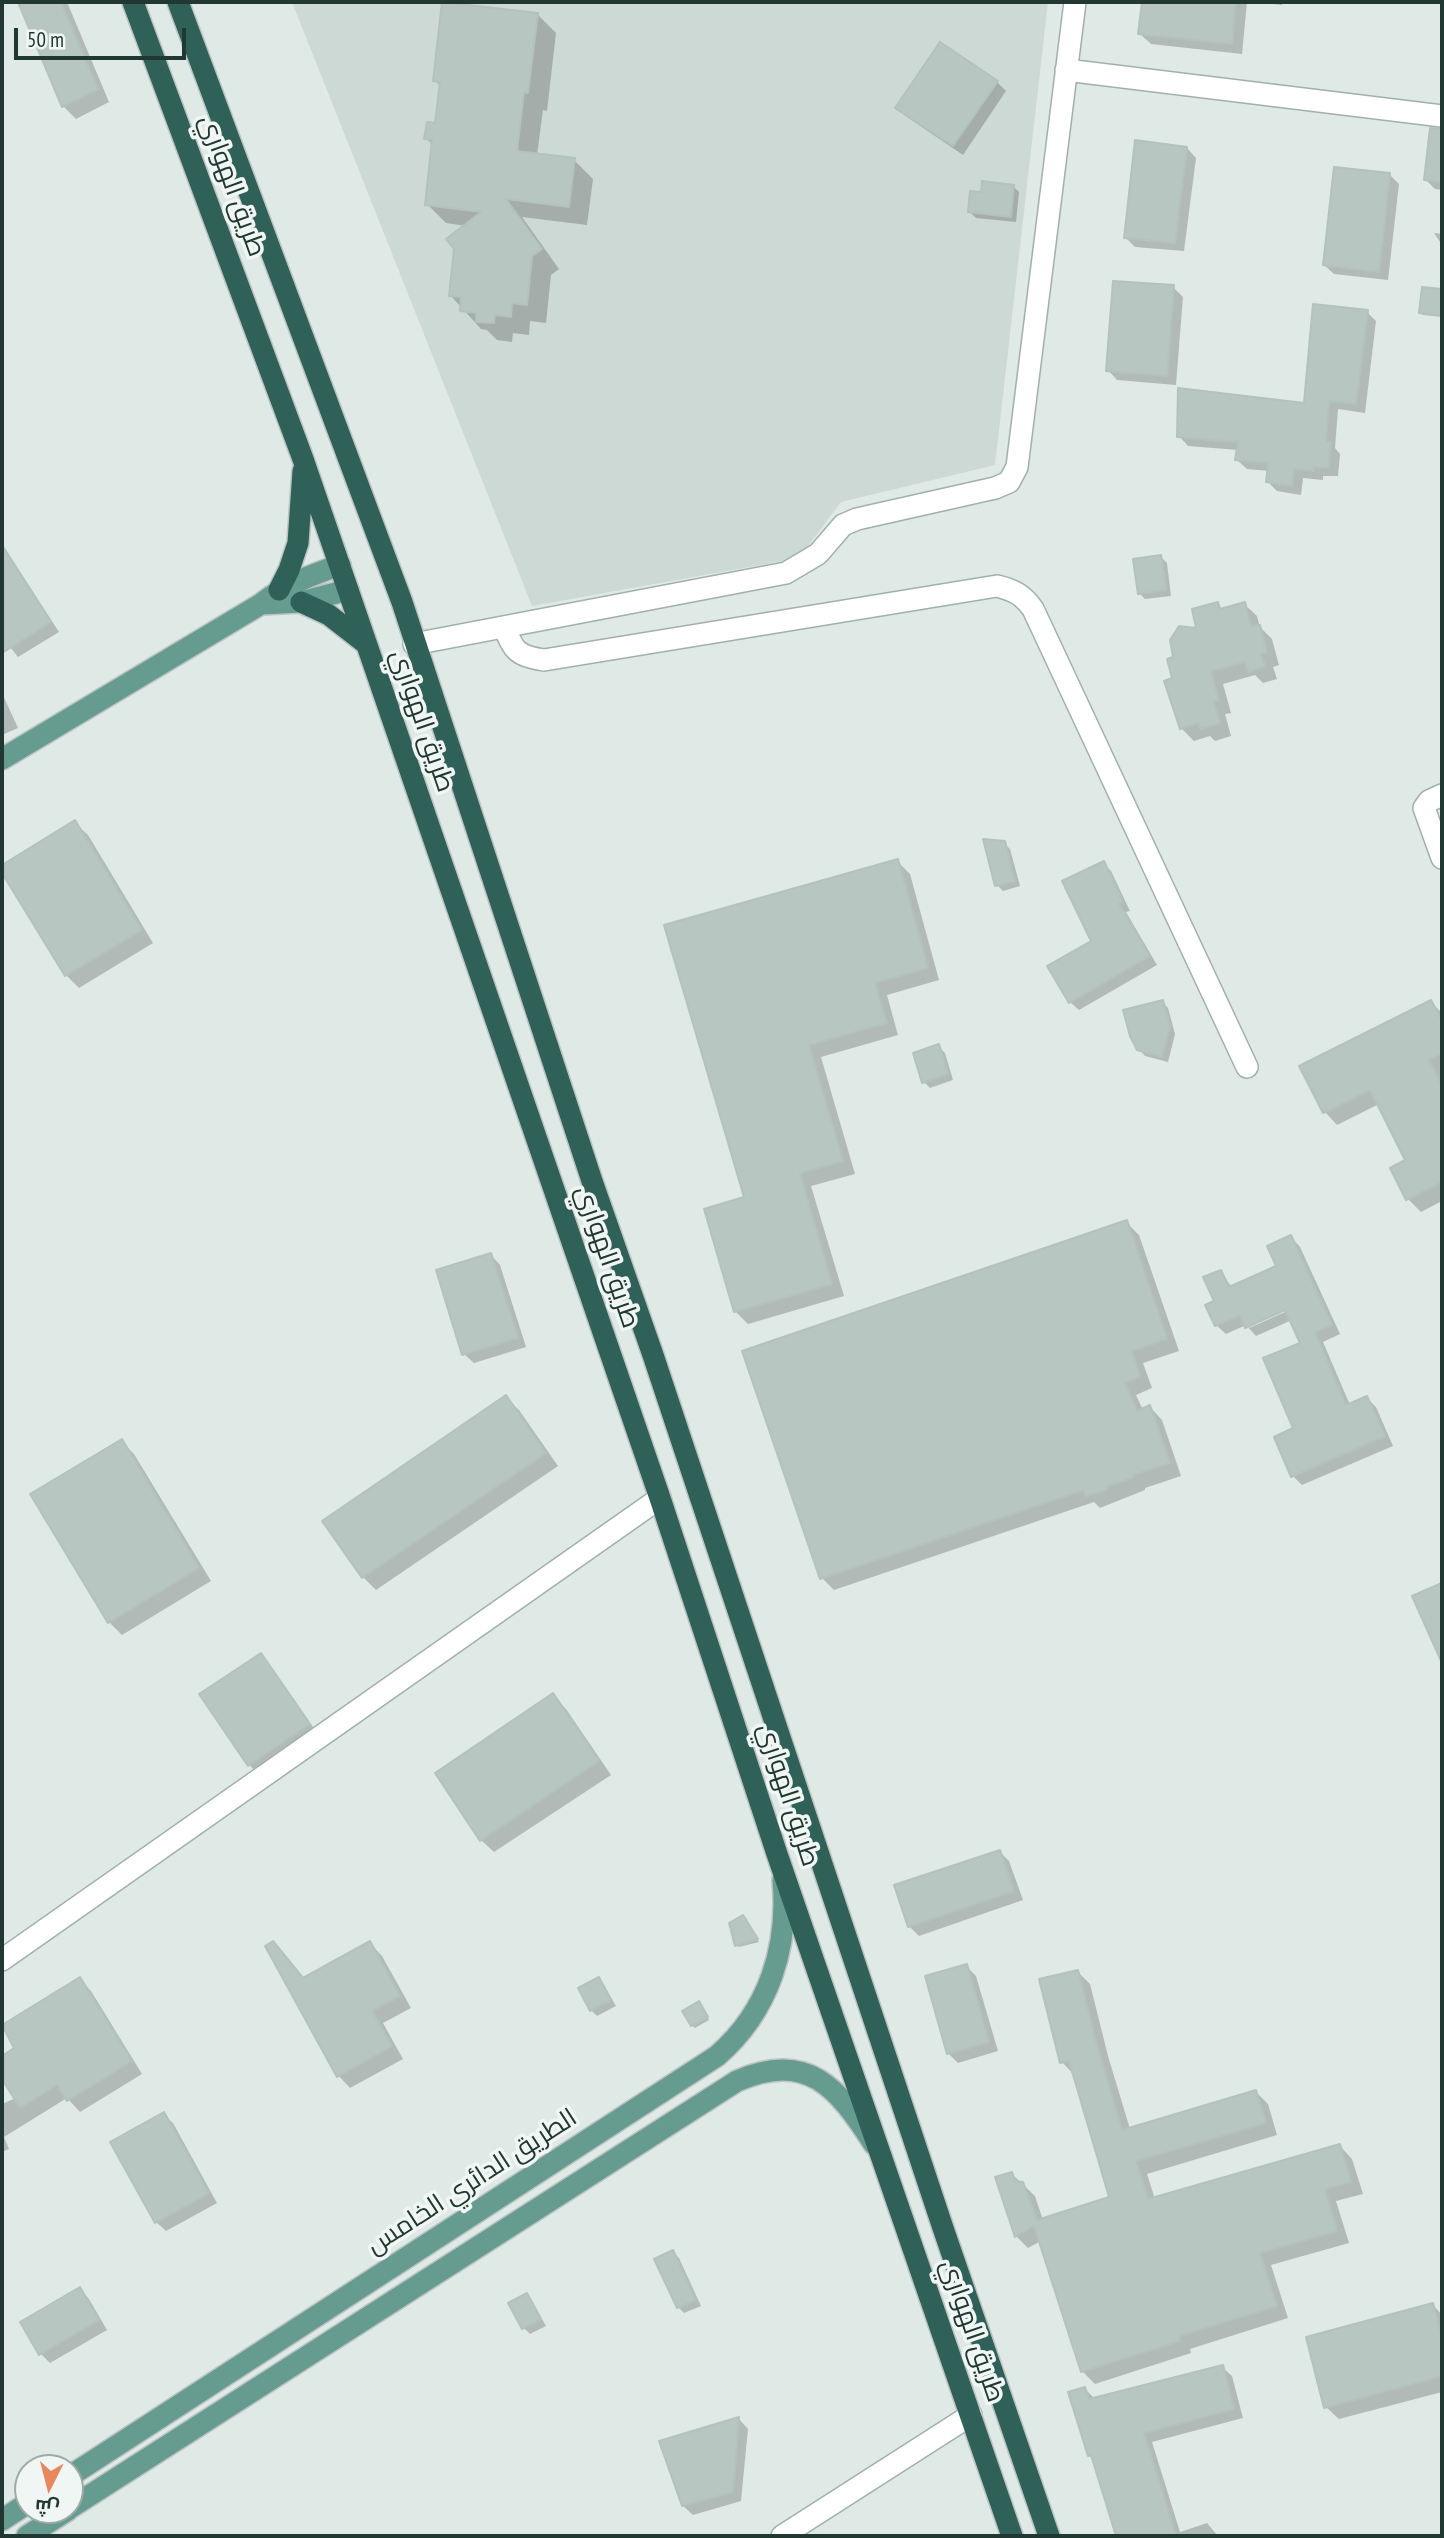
<!DOCTYPE html>
<meta charset="utf-8">
<style>
body{margin:0}
#map{position:relative;width:1444px;height:2538px;overflow:hidden;background:#dfe9e5;font-family:"PT Sans Narrow",Cairo,sans-serif}
canvas{display:block}
.frame{position:absolute;inset:0;border:4px solid #213732;pointer-events:none}
.north{position:absolute;left:14px;top:2454px;width:70px;height:70px;box-sizing:border-box;background:#eff6f3;border:2px solid #9daaa6;border-radius:50%;rotate:186deg;font-size:19px;font-weight:700;line-height:28px;text-align:center;color:#213732}
.north::after{content:'';display:block;margin:auto;width:24px;height:32px;background:#e8865e;clip-path:polygon(50% 0,100% 100%,50% 72%,0 100%)}
.scale{position:absolute;left:14px;top:28px;width:172px;height:32px;box-sizing:border-box;border:4px solid #213732;border-top:0;padding-left:9px;font-size:21px;line-height:24px;white-space:nowrap;color:#213732;-webkit-text-stroke:5px #eff6f3;paint-order:stroke}
</style>
<div id="map">
<canvas width="1444" height="2538"></canvas>
<div class="frame"></div>
<div class="north">ش</div>
<div class="scale">50 m</div>
</div>
<script>
const ctx = document.querySelector('canvas').getContext('2d');
ctx.lineJoin = 'round';
function fillPath(path, color) { ctx.fillStyle = color; ctx.fill(path, 'evenodd'); }
function strokePath(path, color, width, dash) { ctx.strokeStyle = color; ctx.lineWidth = width; ctx.lineCap = dash ? 'butt' : 'round'; ctx.setLineDash(dash || []); ctx.stroke(path); }
function write(font, color, halo, rows, align = 'center') {
  ctx.font = font + ' "PT Sans Narrow",Cairo,sans-serif'; ctx.lineWidth = 7; ctx.setLineDash([]); ctx.textBaseline = 'middle'; ctx.strokeStyle = halo; ctx.fillStyle = color; for (const [text, x, y, turn = 0] of rows) {
    ctx.save(); ctx.translate(x, y); ctx.rotate((+turn || 0) * Math.PI / 180); ctx.textAlign = isNaN(turn) ? turn : align; if (halo) ctx.strokeText(text, 0, 0); ctx.fillText(text, 0, 0); ctx.restore();
  }
}
fillPath(new Path2D(`
 M292,2H1048L995,465L841,502L799,558L532,606Z`), '#cdd9d4');
fillPath(new Path2D(`
 M20,2H67L109,102L76,119L63,106Z
 M1144,2H1247L1242,54L1151,44L1140,34Z
 M1250,2H1282V5Z
 M537,14L556,33L547,111L543,110L537,155L574,160L593,179L587,225L522,217L559,269L551,275L546,323L530,321L529,335L513,333L512,342L497,340L487,330L481,329L451,296L466,226L446,223L427,204L433,145L426,138L436,124L441,87L435,80Z
 M997,82L1006,91L963,155L907,117L898,107Z
 M1430,144L1442,146V190L1435,189L1426,180Z
 M1187,148L1196,158L1184,251L1135,247L1125,237Z
 M1390,175L1399,184L1388,280L1334,274L1324,265Z
 M1013,186L1019,192L1016,222L976,218L969,211L983,194Z
 M1434,233L1442,234V245Z
 M1173,287L1183,297L1176,385L1117,380L1108,370Z
 M1423,289L1442,291V317L1423,315L1420,313Z
 M1367,312L1376,321L1365,413L1338,409L1335,448L1340,454L1338,476H1323V480L1303,478L1301,495L1277,491L1268,482L1269,471L1247,469L1237,460L1238,450L1188,446L1179,436L1306,405Z
 M2,544L59,632L18,657L2,637Z
 M1161,557L1167,563L1171,596L1145,599L1139,593Z
 M1217,604L1223,610L1244,604L1257,616L1260,627L1272,639L1279,665L1273,667L1277,679L1263,683L1255,675L1223,684L1231,713L1225,714L1231,736L1215,741L1210,736L1194,741L1181,728L1174,679L1175,658Z
 M2,693L18,728L2,735Z
 M75,823L88,835L153,943L79,988L66,975L2,870V867Z
 M1004,843L1010,849L1020,886L1003,891L997,885Z
 M897,861L910,874L939,980L887,995L898,1035L821,1057L855,1174L811,1186L844,1296L748,1324L735,1311L746,1198L667,926Z
 M1103,863L1111,871L1130,911L1126,912L1157,965L1079,1010L1070,1002L1093,941Z
 M1162,1002L1168,1008L1175,1034L1168,1062L1145,1056L1139,1049Z
 M1431,1002L1442,1013V1072L1440,1073L1442,1077V1201L1421,1212L1408,1199L1392,1169L1407,1161L1379,1104L1337,1125L1325,1112L1301,1067Z
 M938,1046L945,1053L953,1080L930,1088L924,1082Z
 M1126,1222L1139,1235L1179,1351L1143,1363L1152,1388L1136,1395L1143,1410L1150,1407L1162,1420L1181,1476L1145,1488V1490L1100,1508L1094,1502L834,1590L822,1578Z
 M1291,1237L1300,1247L1340,1334L1323,1342L1350,1405L1367,1398L1376,1407L1393,1446L1302,1485L1293,1476L1302,1343L1292,1320L1256,1336L1246,1325L1226,1334L1216,1325L1220,1272L1232,1287L1278,1267ZM1293,1305L1294,1308L1249,1328V1325Z
 M491,1255L500,1265L526,1347L474,1363L464,1354Z
 M506,1398L519,1410L558,1466L376,1590L363,1577L325,1522Z
 M121,1441L134,1454L211,1581L122,1635L109,1622Z
 M261,1655L270,1665L318,1734L259,1774L249,1765Z
 M553,1696L566,1709L611,1775L494,1852L481,1840Z
 M1000,1852L1009,1861L1023,1900L919,1936L909,1926Z
 M745,1919L759,1942L739,1947L737,1945Z
 M370,1943L382,1956L411,2008L383,2023L403,2059L350,2088L338,2075L285,1956L304,1979Z
 M966,1966L976,1976L998,2051L958,2063L948,2053Z
 M1078,1972L1090,1984L1108,2056L1130,2129L1256,2092L1268,2104L1277,2135L1147,2174L1155,2199L1340,2146L1352,2159L1363,2194L1336,2201L1349,2243L1271,2265L1288,2318L1190,2349L1191,2353L1095,2384L1083,2372L1041,2241L1028,2248L1016,2236L1012,2174L1035,2196L1043,2220L1112,2198L1075,2076L1062,2062Z
 M79,1979L91,1991L142,2074L80,2112L67,2098L4,2137L9,2149L2,2152V2104L16,2098L2,2076V2058L17,2049Z
 M598,1979L604,1985L616,2006L597,2016L591,2010Z
 M701,2006L709,2020L695,2028L692,2025Z
 M163,2114L173,2123L217,2203L166,2231L156,2222Z
 M673,2252L679,2258L701,2306L684,2313L678,2307Z
 M80,2289L89,2299L107,2330L50,2363L40,2353Z
 M526,2295L532,2301L546,2326L530,2334L524,2328L511,2304Z
 M1433,2305L1442,2315V2392L1339,2419L1326,2407Z
 M1222,2367L1232,2376L1243,2418L1152,2442L1180,2532L1207,2523L1218,2536H1118L1094,2459L1089,2455L1085,2389L1095,2399Z
 M739,2419L748,2429L741,2501L693,2515L683,2506L662,2442Z`), '#0003');
const building = new Path2D(`
 M18,2H61L98,89L62,107Z
 M442,2L538,13L528,93L524,92L517,151L575,158L569,207L506,199L542,249L532,256L527,305L512,303L511,317L495,315L494,323L476,322V313L460,311L461,297L449,296L454,249L446,239L481,212L425,205L432,140L424,139L427,122L435,123L440,82L433,81Z
 M1142,2H1236L1232,44L1138,34Z
 M940,42L998,81L953,146L895,108Z
 M1430,128L1442,129V182L1424,180Z
 M1135,140L1187,147L1175,243L1124,238Z
 M1334,167L1390,173L1379,272L1323,265Z
 M982,181L1014,185L1011,217L968,212L970,191L981,192Z
 M1113,281L1174,285L1167,376L1106,371Z
 M1422,287L1442,289L1441,315L1419,313Z
 M1313,304L1368,310L1356,404L1329,401L1326,442H1331L1329,468L1314,467V471L1294,469L1292,486L1266,482L1268,463L1235,460L1238,442L1177,437L1178,388L1304,403Z
 M2,545L51,622L2,653Z
 M1161,555L1166,590L1138,594L1133,559Z
 M1218,602L1220,609L1245,602L1251,626L1260,625L1267,653L1261,654L1265,666L1249,672L1245,662L1211,671L1219,701H1213L1220,723L1201,729L1198,723L1180,729L1164,681L1172,678L1167,659L1173,657L1170,640L1179,626L1196,628L1192,609Z
 M75,820L142,930L65,976L2,873V865Z
 M983,839L1005,841L1015,881L995,886Z
 M898,859L928,968L875,983L887,1023L809,1045L843,1161L800,1173L832,1284L734,1312L704,1209L744,1197L664,925Z
 M1104,861L1123,902L1119,904L1150,956L1069,1003L1047,966L1091,941L1062,881Z
 M1163,1000L1170,1027L1162,1057L1137,1050L1130,1036L1123,1010Z
 M1431,1000L1442,1021V1053L1429,1060L1442,1087V1182L1406,1200L1390,1168L1405,1160L1370,1090L1323,1113L1299,1066Z
 M939,1044L948,1074L922,1083L913,1053Z
 M1127,1220L1167,1339L1132,1351L1140,1376L1125,1383L1137,1411L1150,1405L1170,1463L1133,1475L1134,1477L1106,1487L1107,1490L1086,1496L1083,1490L820,1579L742,1351Z
 M1291,1235L1332,1325L1315,1332L1346,1405L1367,1396L1385,1436L1291,1477L1274,1437L1293,1428L1263,1358L1300,1343L1285,1310L1245,1328L1240,1315L1215,1326L1205,1305L1214,1301L1203,1277L1221,1270L1229,1287L1276,1266L1267,1246Z
 M491,1253L518,1338L462,1355L436,1270Z
 M506,1395L546,1453L362,1578L322,1521Z
 M122,1439L199,1568L108,1623L30,1494Z
 M1442,1583V1663L1412,1596Z
 M261,1653L310,1724L248,1766L199,1694Z
 M553,1693L599,1761L480,1841L435,1773Z
 M1000,1850L1014,1891L908,1927L894,1885Z
 M743,1915L758,1939L735,1946L729,1923Z
 M273,1941L303,1978L370,1941L400,1996L372,2011L392,2046L337,2077L265,1946Z
 M967,1964L989,2042L947,2054L925,1976Z
 M1078,1970L1096,2042L1122,2130L1256,2090L1266,2123L1136,2161L1148,2199L1340,2144L1351,2182L1325,2189L1337,2231L1260,2253L1277,2306L1179,2336L1180,2341L1081,2372L1034,2226L1015,2237L995,2177L1012,2172L1015,2181L1023,2182L1037,2220L1109,2197L1069,2061L1060,2063L1039,1979Z
 M80,1977L132,2061L67,2101L57,2085L20,2108L2,2079V2056L14,2048L2,2025Z
 M599,1977L611,2000L590,2011L578,1988Z
 M699,2001L708,2017L691,2026L682,2011Z
 M164,2112L209,2193L155,2223L110,2142Z
 M673,2250L696,2300L677,2308L654,2259Z
 M80,2287L99,2320L39,2355L20,2322Z
 M527,2293L541,2319L522,2329L508,2303Z
 M1433,2303L1442,2338V2376L1324,2408L1306,2337Z
 M1223,2365L1234,2409L1144,2433L1176,2536H1116L1091,2455L1088,2456L1068,2392L1085,2387L1089,2399Z
 M739,2417L733,2492L682,2506L659,2441Z`);
fillPath(building, '#b7c6c1');
strokePath(building, '#b2c2bc', 2);
const minor = new Path2D(`
 M1066,70L1442,116
 M504,627C514,651 517,656 544,660L997,586C1014,590 1023,595 1033,609L1247,1067
 M414,644L786,573L818,554L843,525L857,519L995,488L1009,482L1017,467L1075,2
 M1442,795L1429,801L1424,808L1442,858
 M2,1960L660,1498
 M782,2536L971,2415`);
const major = new Path2D(`
 M261,604L301,602L348,590
 M2,759L261,604C285,585 311,575 340,565
 M70,2476L717,2056C769,2011 789,1947 783,1880
 M70,2508L737,2081C808,2050 838,2088 874,2144
 M2,2520L28,2503
 M27,2536L68,2510`);
const highway = new Path2D(`
 M133,2L303,459L660,1498L777,1854L1012,2536
 M178,2L402,602L592,1181L653,1355L943,2228L1049,2536
 M279,590L289,570L298,543L303,471
 M301,602L329,615L365,643`);
strokePath(minor, '#a2b0ac', 24);
strokePath(major, '#bcc3c2', 24);
strokePath(highway, '#bcc3c2', 24);
strokePath(minor, '#fff', 21);
strokePath(major, '#669c90', 21);
strokePath(highway, '#2f6159', 21);
write('26px', '#213732', '#eff6f3', [
 ["طريق الهواري",232,186,70],
 ["طريق الهواري",422,721,71],
 ["طريق الهواري",607,1257,71],
 ["طريق الهواري",788,1795,72],
 ["الطريق الدائري الخامس",472,2182,-33],
 ["طريق الهواري",972,2331,71]
]);
</script>
